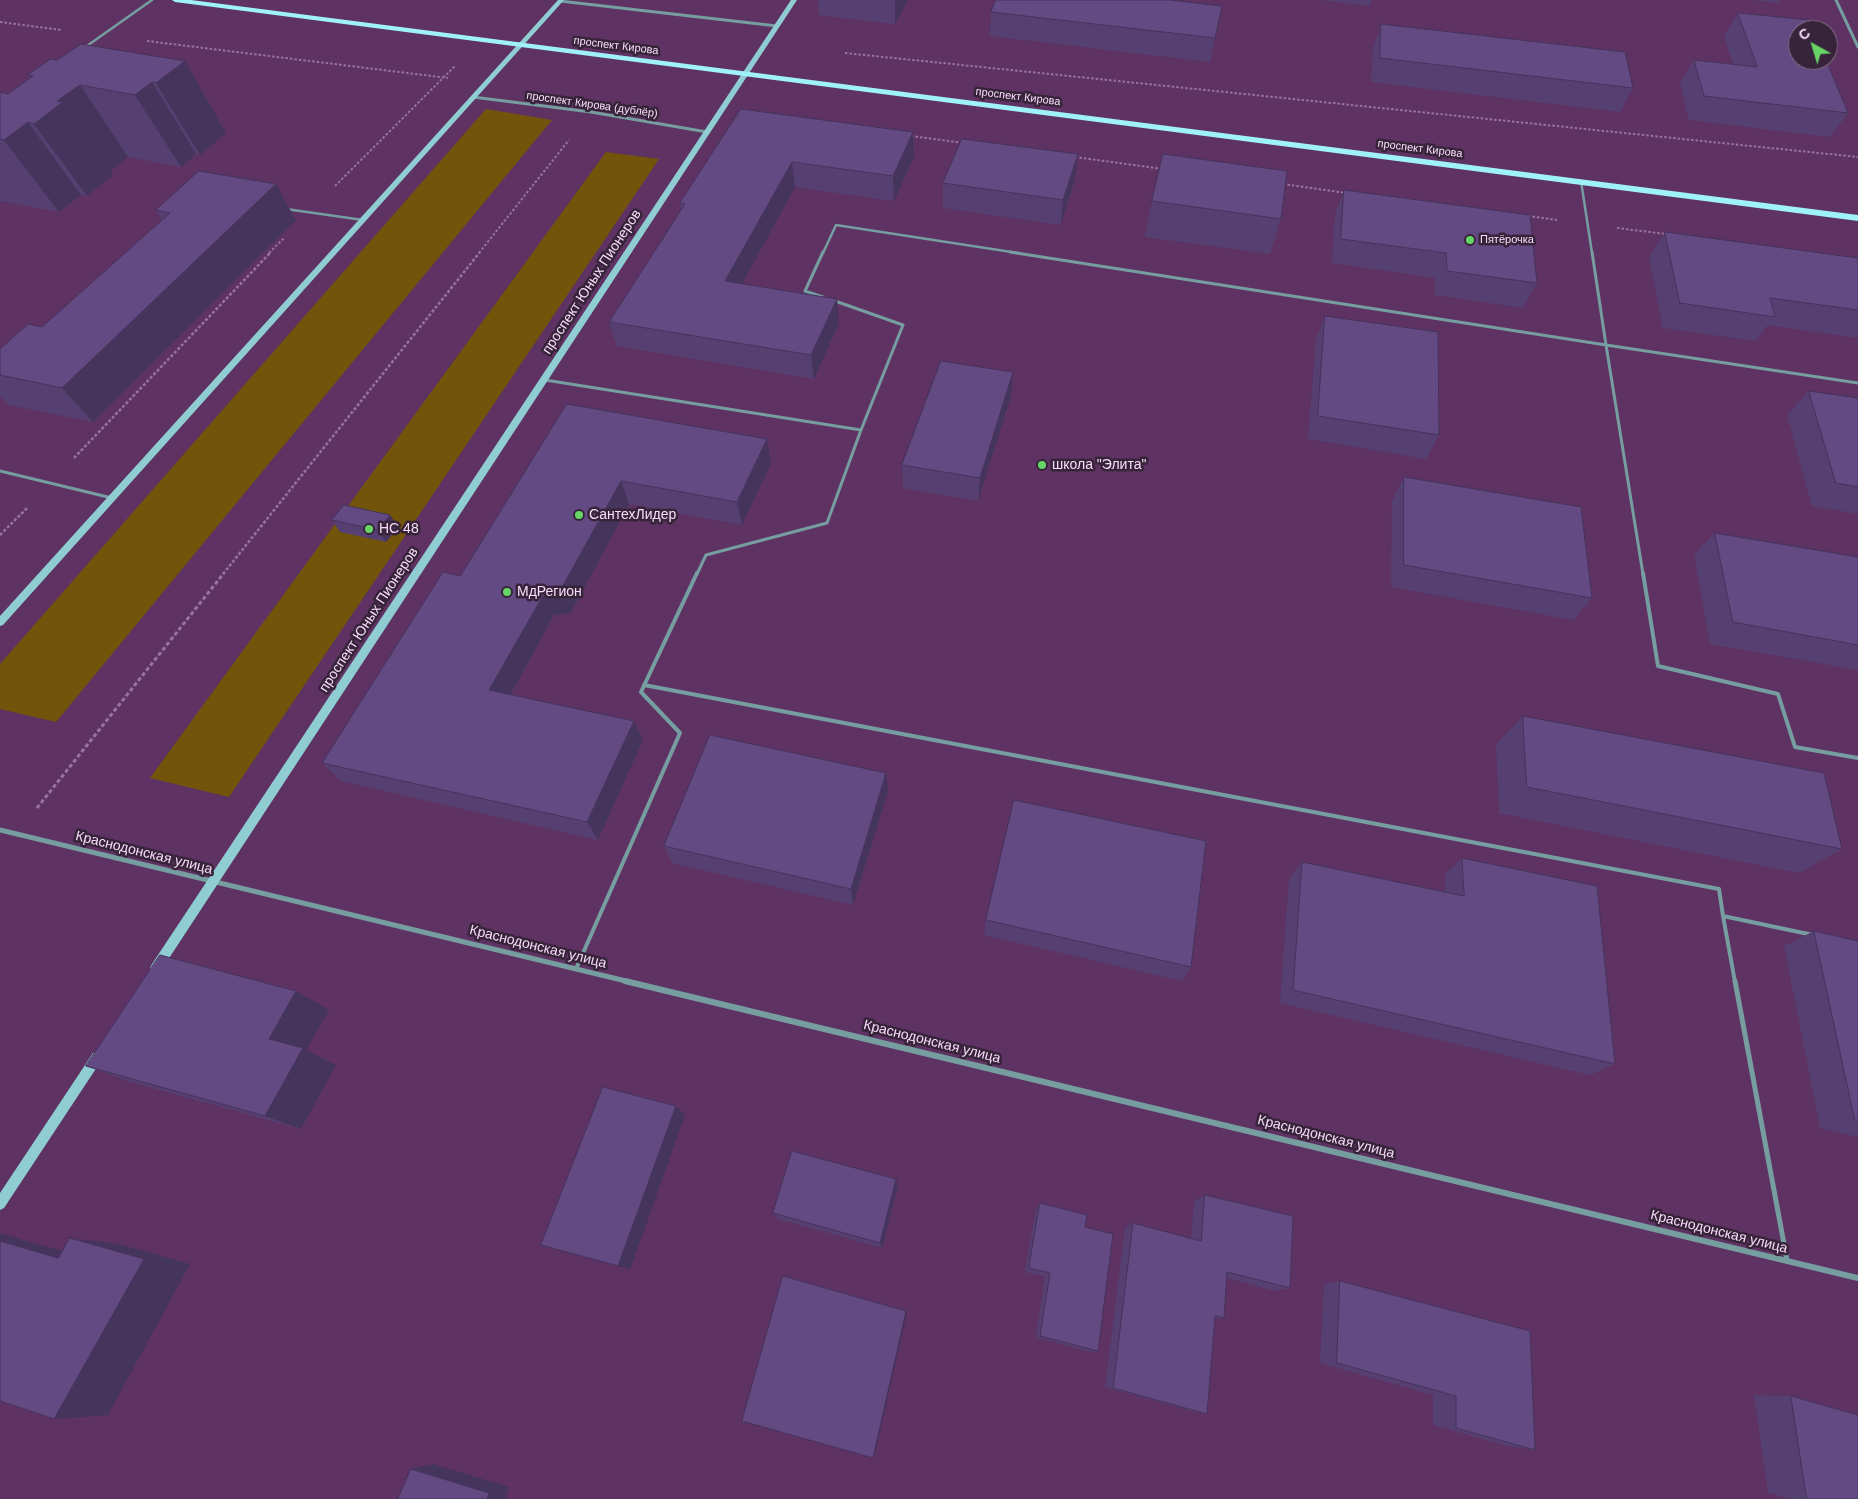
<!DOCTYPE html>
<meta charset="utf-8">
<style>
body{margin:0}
#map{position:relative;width:1858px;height:1499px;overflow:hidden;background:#5e3363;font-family:Arial,sans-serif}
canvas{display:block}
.north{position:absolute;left:1788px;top:20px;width:50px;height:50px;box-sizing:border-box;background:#38243a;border:1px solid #846e86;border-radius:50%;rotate:321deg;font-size:14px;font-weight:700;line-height:20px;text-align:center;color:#f7ddf9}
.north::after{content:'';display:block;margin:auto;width:18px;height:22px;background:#67d466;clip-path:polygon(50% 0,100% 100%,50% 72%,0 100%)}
</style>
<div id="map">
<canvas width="1858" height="1499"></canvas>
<div class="north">С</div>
</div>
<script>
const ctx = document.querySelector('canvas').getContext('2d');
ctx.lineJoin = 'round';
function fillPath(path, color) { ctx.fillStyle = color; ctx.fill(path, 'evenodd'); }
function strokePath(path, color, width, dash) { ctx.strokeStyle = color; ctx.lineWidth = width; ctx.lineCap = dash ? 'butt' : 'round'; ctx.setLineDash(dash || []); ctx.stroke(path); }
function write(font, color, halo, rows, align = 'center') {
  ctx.font = font + ' Arial,sans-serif'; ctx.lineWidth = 5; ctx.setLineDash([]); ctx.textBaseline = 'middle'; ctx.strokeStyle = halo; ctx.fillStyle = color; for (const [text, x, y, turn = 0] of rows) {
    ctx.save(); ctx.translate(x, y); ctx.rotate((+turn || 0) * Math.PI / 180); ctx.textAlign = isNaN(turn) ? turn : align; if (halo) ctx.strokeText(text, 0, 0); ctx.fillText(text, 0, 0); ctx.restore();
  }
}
fillPath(new Path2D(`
 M486,109L552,120L56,722L0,709V664Z
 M606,152L659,159L229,797L150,778Z`), '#72540a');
strokePath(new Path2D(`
 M0,22L61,30
 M147,41L448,78
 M845,53L1858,157
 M911,136L964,143
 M1075,157L1163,169
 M1283,184L1346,193
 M335,186L455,66
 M1528,216L1557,220
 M1617,228L1666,234
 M269,253L284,238
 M479,253L569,140`), '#98749c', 2, [2.5, 2]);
strokePath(new Path2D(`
 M74,458L271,252
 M0,535L27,508
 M223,574L480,252`), '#98749c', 2.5, [3, 2]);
strokePath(new Path2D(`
 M37,808L224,573`), '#98749c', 3, [4, 2.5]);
strokePath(new Path2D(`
 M84,48L152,0
 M1581,181L1592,253
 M286,209L363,220
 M823,253L836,225L1018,253`), '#769da0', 2.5);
strokePath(new Path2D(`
 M1010,252L1606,345L1643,574
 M1592,252L1606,345L1858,383
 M823,297L805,291L823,252
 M545,380L861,430
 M0,471L112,498
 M697,574L706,555L827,523L861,430L903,325L835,301`), '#769da0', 3);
strokePath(new Path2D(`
 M1643,573L1658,666L1778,694L1795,747L1858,758
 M644,685L1719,889L1723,916L1813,935
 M1723,916L1735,982
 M576,969L680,733L641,692L697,573`), '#769da0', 4);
strokePath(new Path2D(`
 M1735,981L1787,1260`), '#769da0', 5);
strokePath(new Path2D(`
 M1836,0L1858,47
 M560,1L777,26
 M473,97L591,112L707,132`), '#769da0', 3);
strokePath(new Path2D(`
 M0,830L630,982`), '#769da0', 5);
strokePath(new Path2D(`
 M625,981L1858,1278`), '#769da0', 6);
fillPath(new Path2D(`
 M558,0H564L3,625L0,626V616Z
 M791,0H797L160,972L156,973L152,972L150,968L152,964Z
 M97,1051L101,1053L103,1057L101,1061L4,1208L0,1210V1193L93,1053Z`), '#8fcdd3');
fillPath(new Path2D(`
 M172,0H191L1858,215V221L175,2Z`), '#a0f2fa');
fillPath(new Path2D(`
 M818,0H908L895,24L819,15Z
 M1319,0H1371L1370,6Z
 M1750,0H1780L1778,3Z
 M1222,6L1210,62L990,36L991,12Z
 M1738,13L1848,113L1830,137L1689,120L1680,84L1694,60L1733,64L1724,37Z
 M1381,24L1633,88L1620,112L1371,82L1373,48Z
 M57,60L185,61L226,133L200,155L196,154L181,167L128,157L110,171L113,175L87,196L81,195L59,212L0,201V92L8,94L30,79L27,75Z
 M741,109L913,132L914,157L894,201L795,187L742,284L837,299L839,323L814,379L617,346L609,322L682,209L680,203Z
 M1075,179L1061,225L943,208V183Z
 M1344,190L1537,283L1523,308L1435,295V278L1332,263L1335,214Z
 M1152,201L1281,219L1270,254L1145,237Z
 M156,210L296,220L93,422L9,405L0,396V349L42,327L162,220Z
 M1665,232L1858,258V338L1768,325L1755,341L1663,328L1649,257Z
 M1325,316L1439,435L1426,459L1308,439L1316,340Z
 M1809,391L1858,398V514L1812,506L1787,415Z
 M1011,396L978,501L903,488L902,465Z
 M567,404L767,439L771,463L742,525L629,504L571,613L554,615L511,695L634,721L643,740L598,840L341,781L322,763L460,576Z
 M1404,477L1592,598L1573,620L1391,587L1392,501Z
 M390,515L398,527L386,542L340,532L332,520Z
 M1715,533L1858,557V670L1710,644L1694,555Z
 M1523,716L1842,849L1799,873L1499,813L1496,744Z
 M888,791L853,905L672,863L664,846Z
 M1462,858L1615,1064L1590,1075L1280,1003L1289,878L1302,862L1445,892V874Z
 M986,920L1191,967L1182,981L984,935Z
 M1814,931L1858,941V1137L1820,1128L1784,946Z
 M329,1010L306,1050L336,1065L301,1129L131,1082L86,1066Z
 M898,1186L882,1248L779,1219L773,1213Z
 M1205,1195L1290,1288L1275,1291L1227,1278L1224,1318L1215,1319L1207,1414L1195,1412L1105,1387L1125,1228L1133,1223L1191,1239L1194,1201Z
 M1040,1203L1085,1227L1098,1351L1091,1352L1036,1337L1045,1276L1025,1272L1036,1209Z
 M1340,1281L1535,1450L1508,1446L1433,1425V1395L1320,1363L1324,1284Z
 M1754,1395L1791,1396L1858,1499H1791L1768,1493Z`), '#554071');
fillPath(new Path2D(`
 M895,0H908L895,24Z
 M185,61L226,133L200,155L156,83Z
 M152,82L196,154L181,167L135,95Z
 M80,85L128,157L110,171L113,175L87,196L34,124L57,101Z
 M28,122L81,195L59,212L4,140Z
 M913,132L914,157L894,201L893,176Z
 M1078,154L1075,179L1061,225L1063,200Z
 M792,162L795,187L730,306L725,281Z
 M276,184L296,220L93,422L62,388Z
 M837,299L839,323L814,379L811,355Z
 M1013,372L1011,396L978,501L980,478Z
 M767,439L771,463L742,525L737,502Z
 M621,481L629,504L571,613L554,615L502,710L489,690L544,594Z
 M390,515L398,527L386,542L378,530Z
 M634,721L643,740L598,840L587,822Z
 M886,773L888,791L853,905L851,889Z
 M296,991L329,1010L306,1050L336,1065L301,1129L265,1116L269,1039Z
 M676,1106L685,1115L630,1270L618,1266Z
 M896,1179L898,1186L882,1248L880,1243Z
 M0,1233L108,1264L58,1258L0,1241Z
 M70,1238L119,1244L190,1264L108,1415L54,1419Z
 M906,1311L907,1313L875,1454L873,1458Z
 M433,1464L509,1487L505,1499H487L411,1469Z`), '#45345c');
const building = new Path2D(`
 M996,0H1170L1222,6L1215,38L991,12Z
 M1738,13L1810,20L1814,30H1798V60H1826L1848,113L1704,96L1694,60L1757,67Z
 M1381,24L1625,52L1633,88L1380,58Z
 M81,44L185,61L156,83L152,82L135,95L80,85L57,101L63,102L34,124L28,122L4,140L0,139V92L8,94L33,76L27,75L51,59L57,60Z
 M741,109L913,132L893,176L792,162L725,281L837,299L811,355L609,322L685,204L680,203Z
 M962,139L1078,154L1063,200L943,183Z
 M1163,154L1287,171L1281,219L1152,201Z
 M199,171L276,184L62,388L0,375V349L28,324L42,327L170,213L156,210Z
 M1344,190L1530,215L1537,283L1447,271L1446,253L1341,239Z
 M1665,232L1858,258V310L1770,298L1775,317L1680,303Z
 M1325,316L1438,332L1439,435L1318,416Z
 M941,361L1013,372L980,478L902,465Z
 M1809,391L1858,398V487L1836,483Z
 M567,404L767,439L737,502L621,481L560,591L544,594L489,690L634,721L587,822L322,763L443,572L460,576Z
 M1404,477L1581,507L1592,598L1404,565Z
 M344,505L390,515L378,530L332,520Z
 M1715,533L1858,557V645L1733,622Z
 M1523,716L1824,773L1842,849L1527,787Z
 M710,735L886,773L851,889L664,846Z
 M1014,800L1206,841L1191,967L986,920Z
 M1462,858L1597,886L1615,1064L1293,990L1302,862L1464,896Z
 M1814,931L1858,941V1120H1855Z
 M160,955L296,991L269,1039L303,1048L265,1116L86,1066Z
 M603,1087L676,1106L618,1266L541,1245Z
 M792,1151L896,1179L880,1243L773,1213Z
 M1205,1195L1293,1216L1290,1288L1227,1272L1224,1318L1215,1316L1207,1414L1113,1388L1133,1223L1201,1241Z
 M1040,1203L1087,1215L1085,1227L1113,1234L1098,1351L1040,1336L1050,1273L1029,1268Z
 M70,1238L144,1259L54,1419L0,1401V1241L58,1258Z
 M783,1276L906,1311L873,1458L742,1421Z
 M1340,1281L1530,1331L1535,1450L1456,1428V1396L1337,1363Z
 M1791,1396L1858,1415V1499H1807Z
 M411,1469L489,1493L487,1499H398Z`);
fillPath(building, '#634a83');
strokePath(building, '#45345c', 1);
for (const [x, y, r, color] of [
 [1470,240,5,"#67d466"],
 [1042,465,5,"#67d466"],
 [579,515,5,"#67d466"],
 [369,529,5,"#67d466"],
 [507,592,5,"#67d466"]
]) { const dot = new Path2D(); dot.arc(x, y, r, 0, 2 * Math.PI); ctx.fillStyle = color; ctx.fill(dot); strokePath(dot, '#38243a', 2); }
write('11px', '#f7ddf9', '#38243a', [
 ["проспект Кирова",616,46,7],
 ["проспект Кирова",1018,97,7],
 ["проспект Кирова (дублёр)",592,105,8],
 ["проспект Кирова",1420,149,7]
]);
write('11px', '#f7ddf9', '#38243a', [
 ["Пятёрочка",1480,240]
], 'left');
write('14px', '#f7ddf9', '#38243a', [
 ["проспект Юных Пионеров",592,282,-57],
 ["проспект Юных Пионеров",369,620,-57],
 ["Краснодонская улица",144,853,14],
 ["Краснодонская улица",538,947,14],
 ["Краснодонская улица",932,1042,14],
 ["Краснодонская улица",1326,1137,14],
 ["Краснодонская улица",1719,1232,14]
]);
write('14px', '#f7ddf9', '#38243a', [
 ["школа \"Элита\"",1052,465],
 ["СантехЛидер",589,515],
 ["НС 48",379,529],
 ["МдРегион",517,592]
], 'left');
</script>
